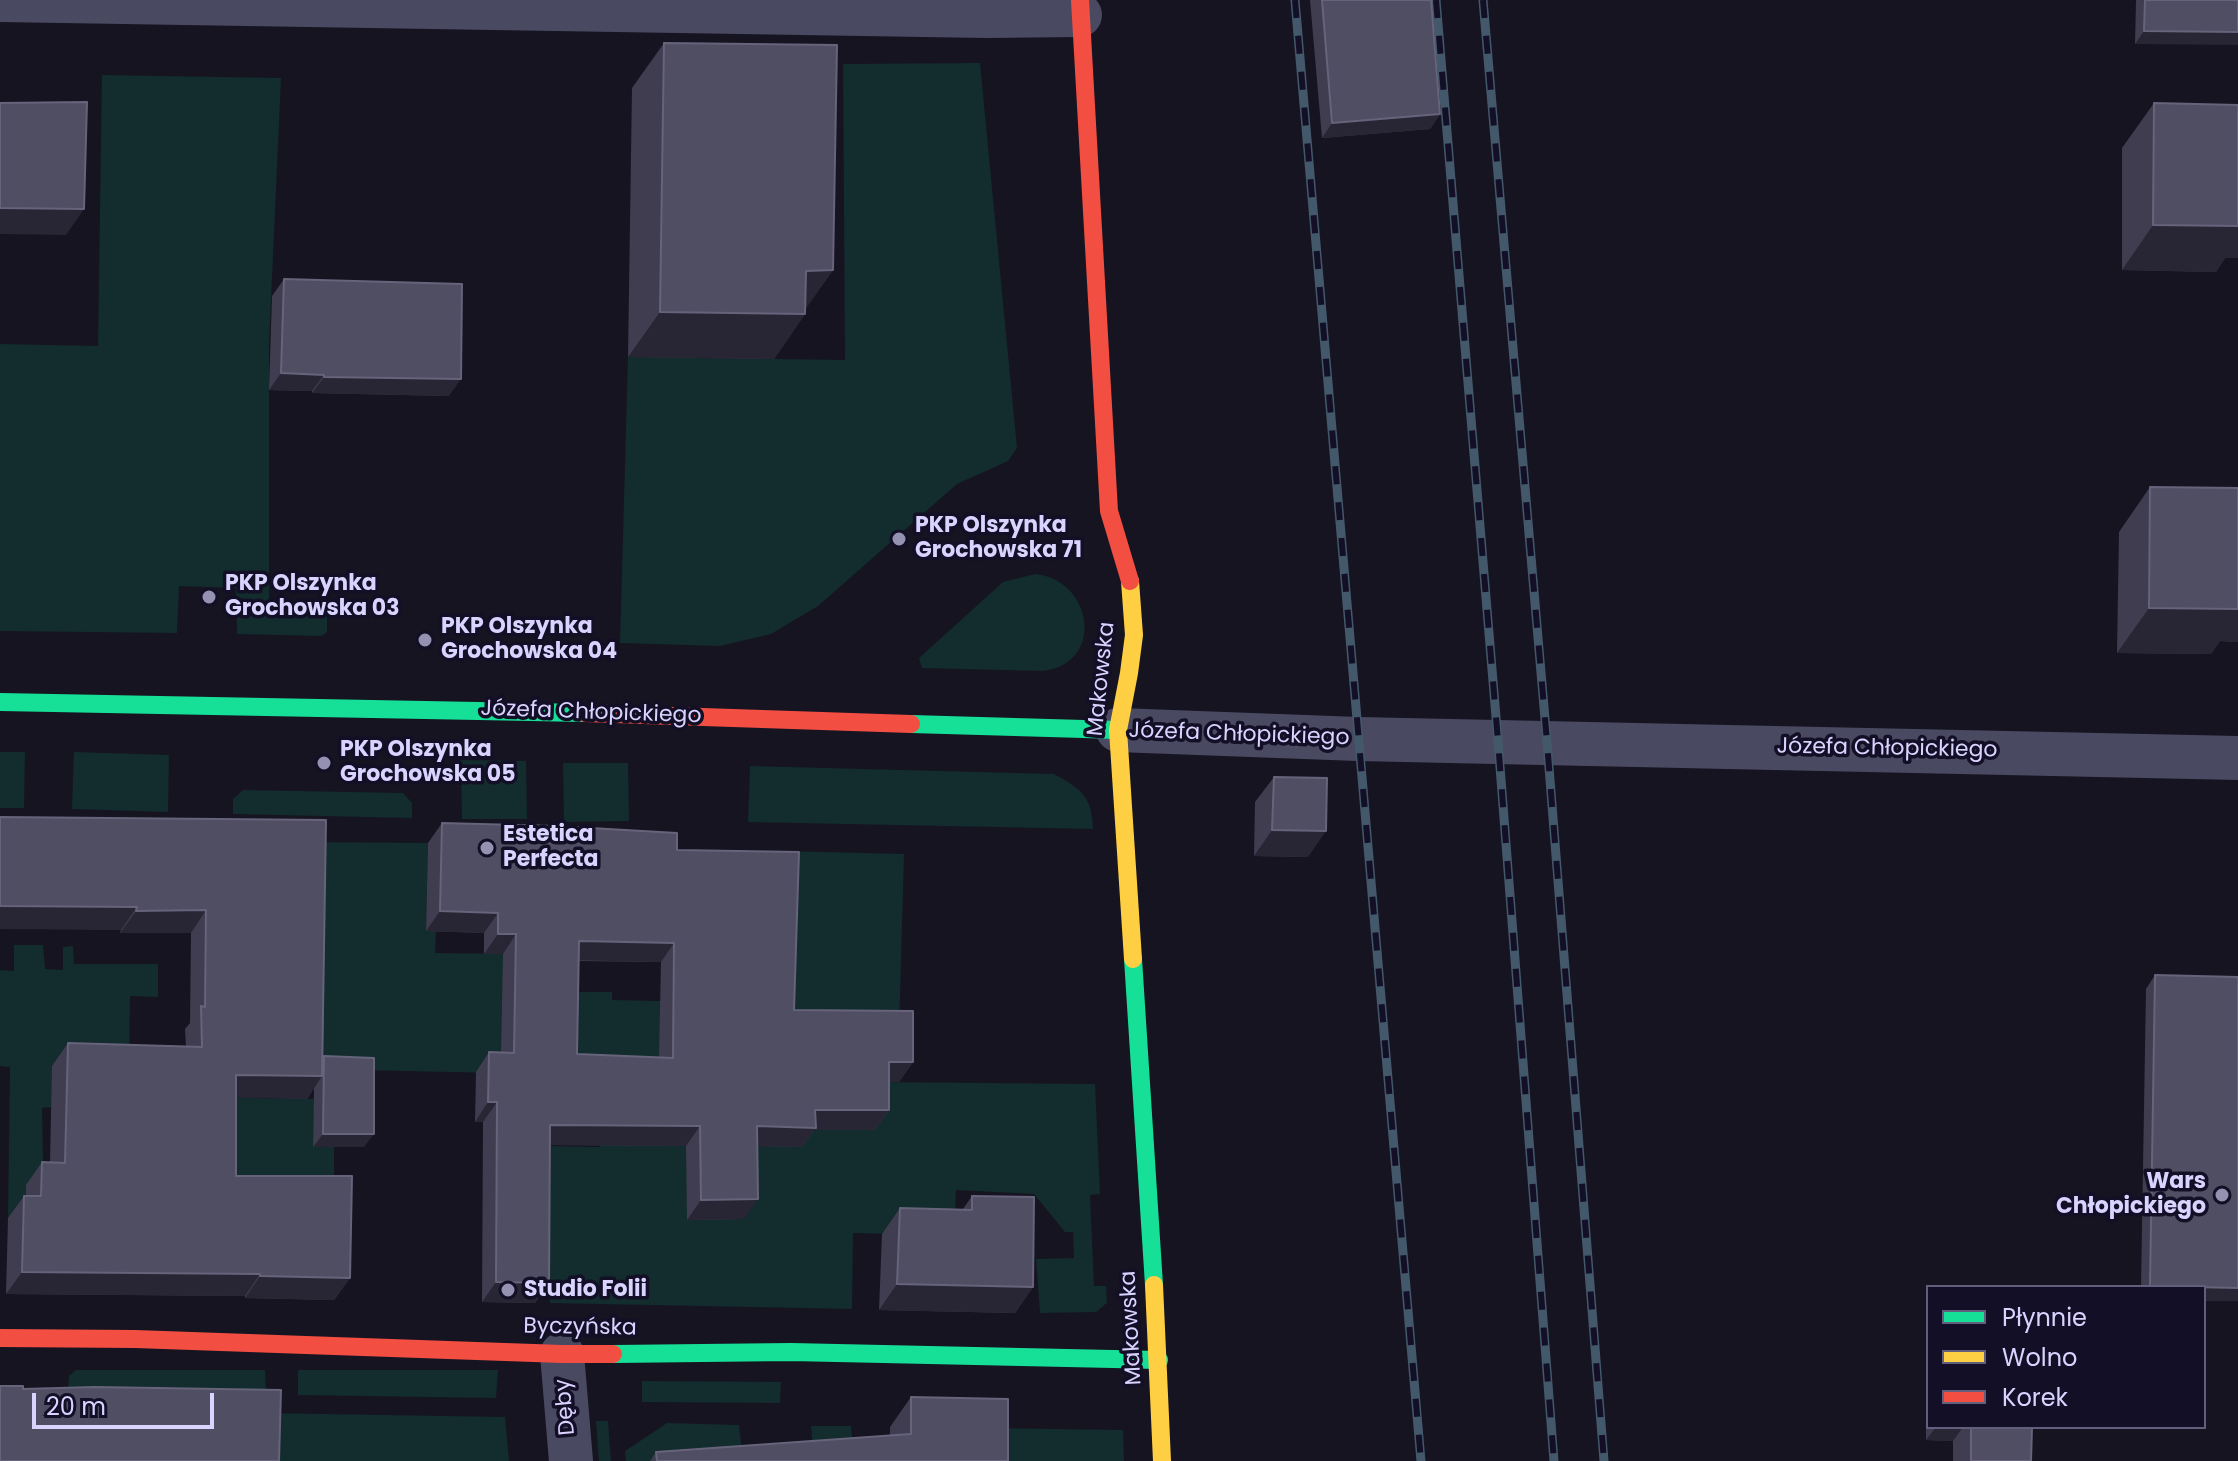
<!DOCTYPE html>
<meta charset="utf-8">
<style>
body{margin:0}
#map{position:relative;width:2238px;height:1461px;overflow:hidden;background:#161421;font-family:Poppins,sans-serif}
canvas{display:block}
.legend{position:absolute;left:1926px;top:1285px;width:280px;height:144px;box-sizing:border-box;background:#130f26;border:2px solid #625e7d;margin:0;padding:10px 14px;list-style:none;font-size:24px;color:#d9d4ff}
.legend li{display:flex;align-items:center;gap:16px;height:40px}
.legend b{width:40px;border:2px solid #625e7d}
.scale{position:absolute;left:32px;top:1393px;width:182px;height:36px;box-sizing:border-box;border:4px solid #d9d4ff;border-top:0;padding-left:10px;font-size:24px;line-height:28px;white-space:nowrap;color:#d9d4ff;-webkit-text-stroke:6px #130f26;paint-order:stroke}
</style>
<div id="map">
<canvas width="2238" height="1461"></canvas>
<ul class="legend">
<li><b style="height:10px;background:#16e098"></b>Płynnie</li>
<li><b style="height:10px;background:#ffcf43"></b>Wolno</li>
<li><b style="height:10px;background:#f24e42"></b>Korek</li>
</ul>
<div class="scale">20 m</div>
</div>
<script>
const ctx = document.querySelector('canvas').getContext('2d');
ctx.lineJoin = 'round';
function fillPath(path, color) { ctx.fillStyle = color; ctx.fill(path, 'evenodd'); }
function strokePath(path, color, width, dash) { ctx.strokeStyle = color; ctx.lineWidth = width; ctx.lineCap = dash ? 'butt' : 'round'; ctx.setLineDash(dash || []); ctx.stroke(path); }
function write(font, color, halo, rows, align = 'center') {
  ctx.font = font + ' Poppins,sans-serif'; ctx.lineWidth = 7; ctx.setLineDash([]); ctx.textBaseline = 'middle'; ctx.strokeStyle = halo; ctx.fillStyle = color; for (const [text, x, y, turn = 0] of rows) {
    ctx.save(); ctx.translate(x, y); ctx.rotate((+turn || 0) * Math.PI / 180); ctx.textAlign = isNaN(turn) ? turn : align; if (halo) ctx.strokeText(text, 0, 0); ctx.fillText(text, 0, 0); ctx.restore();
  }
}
fillPath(new Path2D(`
 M980,63L1017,448L1008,461L957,484L818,606L771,634L720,646L620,643L628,357L845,360L843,64Z
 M102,75L281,78L269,345V610L327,613V632L322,636L237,634L236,588L179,586L177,633L0,631V344L98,346Z
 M1035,574C1094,580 1105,664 1043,671L922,668L919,658L1003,582Z
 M0,752H25L24,808H0Z
 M74,752L169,755L168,812L72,809Z
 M461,760L526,761L527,819H462Z
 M563,763H628L629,821L564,822Z
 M750,766L1054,774C1082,789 1092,797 1093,829L748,822Z
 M243,790L403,793L412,803V818L233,814V799Z
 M310,842L428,843L426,931H436L435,953L514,954L500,1073L307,1069Z
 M784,851L904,854L899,1031L781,1045Z
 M14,945H43L45,969L63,970V947L73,946L74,964H158V997L130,996L129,1068L246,1098L314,1099L313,1147H334V1177L274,1204L51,1107L42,1108L43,1161L72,1194L26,1219L8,1218L10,1067L0,1066V970L14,971Z
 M545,992H612V1000L661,1001L659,1077L563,1074Z
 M875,1082L1095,1084L1100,1194L1090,1195L1094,1286H1106L1107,1303L1096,1312L1040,1313L1036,1259L1074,1258L1073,1232H1065L1034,1194L956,1190L954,1235L853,1233L852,1309L550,1303L548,1146L600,1147V1123L801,1147V1130Z
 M76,1370H265L266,1394L68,1391L69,1376Z
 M298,1370H498L496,1398L298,1395Z
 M642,1381L781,1382L780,1403L642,1402Z
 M264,1413L505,1417L509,1461H264Z
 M596,1421H608L611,1461H599Z
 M667,1423L739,1425L743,1461H626L625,1451Z
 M811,1426H851L854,1461H814Z
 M988,1428L1123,1430L1124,1461H988Z`), '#132c2d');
strokePath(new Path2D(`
 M0,0L986,16L1080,15
 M1118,730L1358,739L2238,758
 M562,1354L571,1461`), '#4a4962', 44);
strokePath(new Path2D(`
 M0,702L584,713
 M911,724L1118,730
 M1133,959L1154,1285
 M613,1354L791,1352L1159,1360`), '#16e098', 18);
strokePath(new Path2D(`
 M1130,581L1134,635L1129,673L1118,730L1133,959
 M1154,1285L1162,1461`), '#ffcf43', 18);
strokePath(new Path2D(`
 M1080,0L1109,511L1130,581
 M584,713L911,724
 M0,1338L135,1339L562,1354H613`), '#f24e42', 18);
const rail = new Path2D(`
 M1295,0L1421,1461
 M1436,0L1498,741L1554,1461
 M1483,0L1547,742L1604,1461`);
strokePath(rail, '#43596b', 9);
strokePath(rail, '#130f26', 6, [18]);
fillPath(new Path2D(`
 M1310,0H1431L1440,114L1430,129L1322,138Z
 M2136,0H2238L2135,44Z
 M664,43L833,270L805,309V314L774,359L628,357L632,88Z
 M2154,103L2225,258L2216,272L2122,270V148Z
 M284,279L449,396L312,393V391L269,390L272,296Z
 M2150,487L2238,488V642L2220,641L2211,654L2117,653L2119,532Z
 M1274,777L1308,857L1254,856L1255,802Z
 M326,820L323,1058L324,1056L364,1147H313L314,1088L307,1099L236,1097V1176L350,1278L334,1300L245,1298V1296L6,1294L8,1218L24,1196H26V1185L42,1162L50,1163L52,1066L68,1043L186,1047L185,1029L190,1023L191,933H120L121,930L28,928Z
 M442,823L677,850L794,1010L913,1062L899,1082H889V1110L875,1130H814L802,1147L757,1146L744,1219L687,1220L686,1146L550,1145L549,1283L535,1303L482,1302L483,1122H475L476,1072L489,1052L501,1053L503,954H484V933L426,931L428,843ZM579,961L661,962L659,1057L577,1054Z
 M2155,975L2238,977V1301H2204V1287H2141L2146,989Z
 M972,1196L1033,1287L1015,1313L879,1310L882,1234L900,1208L963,1209Z
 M1928,1377V1427H2032L2031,1461H1953V1441L1926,1440V1380Z
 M911,1397L1008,1461H650L656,1452L890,1435V1427Z`), '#403d50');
fillPath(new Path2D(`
 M2144,31L2238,32V45L2135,44Z
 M1440,114L1430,129L1322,138L1332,123Z
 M0,208L84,209L66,235L0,234Z
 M2153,225L2238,226V258H2225L2216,272L2122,270Z
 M833,270L802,314H805L774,359L628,357L660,312L806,271Z
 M281,373L324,375L312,391L269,390Z
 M324,377L461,379L449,396L312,393Z
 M2238,603V642L2220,641L2211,654L2117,653L2149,608Z
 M1272,830L1326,831L1308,857L1254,856Z
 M0,906H44L137,907L121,930L0,929Z
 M206,910L191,933H120L136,911Z
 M440,911L498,913L484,933L426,931Z
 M498,934H516L503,954H484Z
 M579,941L674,943L661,962L565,960Z
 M889,1062H913L899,1082H875Z
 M236,1075L322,1076L307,1099L221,1097Z
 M488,1102H497L483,1122H475Z
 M815,1110H889L875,1130H814L802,1147L743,1146L757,1126Z
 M550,1125L700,1126L686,1146L536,1145Z
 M323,1134H374L364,1147H313Z
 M758,1199L744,1219L687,1220L701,1200Z
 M22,1272L260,1274L245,1296L6,1294Z
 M260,1276L350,1278L334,1300L245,1298Z
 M496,1282L549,1283L535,1303L482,1302Z
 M897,1284L1033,1287L1015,1313L879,1310Z
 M2204,1287L2238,1288V1301H2204Z
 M1936,1427H1963L1953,1441L1926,1440Z`), '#282635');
const building = new Path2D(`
 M1322,0H1431L1440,114L1332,123Z
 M2145,0H2238V32L2144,31Z
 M664,43L837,45L833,270L806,271L805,314L660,312Z
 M87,102L84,209L0,208V103Z
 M2154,103L2238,105V226L2153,225Z
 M284,279L462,284L461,379L324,377V375L281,373Z
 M2150,487L2238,488V609L2149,608Z
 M1274,777L1327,778L1326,831L1272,830Z
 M0,817L326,820L322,1076L236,1075V1176H352L350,1278L260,1276V1274L22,1272L24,1196H41L42,1162L65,1163L68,1043L202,1047L201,1006L205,1007L206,910L136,911L137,907L0,906Z
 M442,823L556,826L677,833V850L799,852L794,1010L913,1011V1062H889V1110H815L816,1128L757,1126L758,1199L701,1200L700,1126L550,1125L549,1283L496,1282L497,1102H488L489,1052L514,1053L516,934H498V913L440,911ZM579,941L674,943L673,1058L577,1054Z
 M2155,975L2238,977V1288L2150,1286Z
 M324,1056L374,1058V1134H323Z
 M972,1196L1034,1197L1033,1287L897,1284L900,1208L972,1210Z
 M0,1386H23V1389L95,1387L281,1390L279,1461H0Z
 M911,1397L1008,1399V1461H657L656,1452L911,1434Z
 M1971,1427H2032L2031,1461H1971Z`);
fillPath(building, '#504e63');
strokePath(building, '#66637b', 2);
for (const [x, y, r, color] of [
 [899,539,8,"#9591b1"],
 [209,597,8,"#9591b1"],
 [425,640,8,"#9591b1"],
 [324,763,8,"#9591b1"],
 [487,848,8,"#9591b1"],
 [2222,1195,8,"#9591b1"],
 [508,1290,8,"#9591b1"]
]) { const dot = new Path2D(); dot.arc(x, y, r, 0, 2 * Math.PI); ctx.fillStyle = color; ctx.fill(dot); strokePath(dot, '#130f26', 3); }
write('bold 22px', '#d9d4ff', '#130f26', [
 ["PKP Olszynka",915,526],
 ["Grochowska 71",915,551],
 ["PKP Olszynka",225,584],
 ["Grochowska 03",225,609],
 ["PKP Olszynka",441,627],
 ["Grochowska 04",441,652],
 ["PKP Olszynka",340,750],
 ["Grochowska 05",340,775],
 ["Estetica",503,835],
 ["Perfecta",503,860],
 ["Wars",2206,1182,"right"],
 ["Chłopickiego",2206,1207,"right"],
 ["Studio Folii",524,1290]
], 'left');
write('22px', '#d9d4ff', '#130f26', [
 ["Makowska",1102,679,-84],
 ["Józefa Chłopickiego",591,713,2],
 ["Józefa Chłopickiego",1239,735,2],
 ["Józefa Chłopickiego",1887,749,1],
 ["Byczyńska",580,1328,1],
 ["Makowska",1132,1328,-93],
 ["Dęby",566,1407,-95]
]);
</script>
